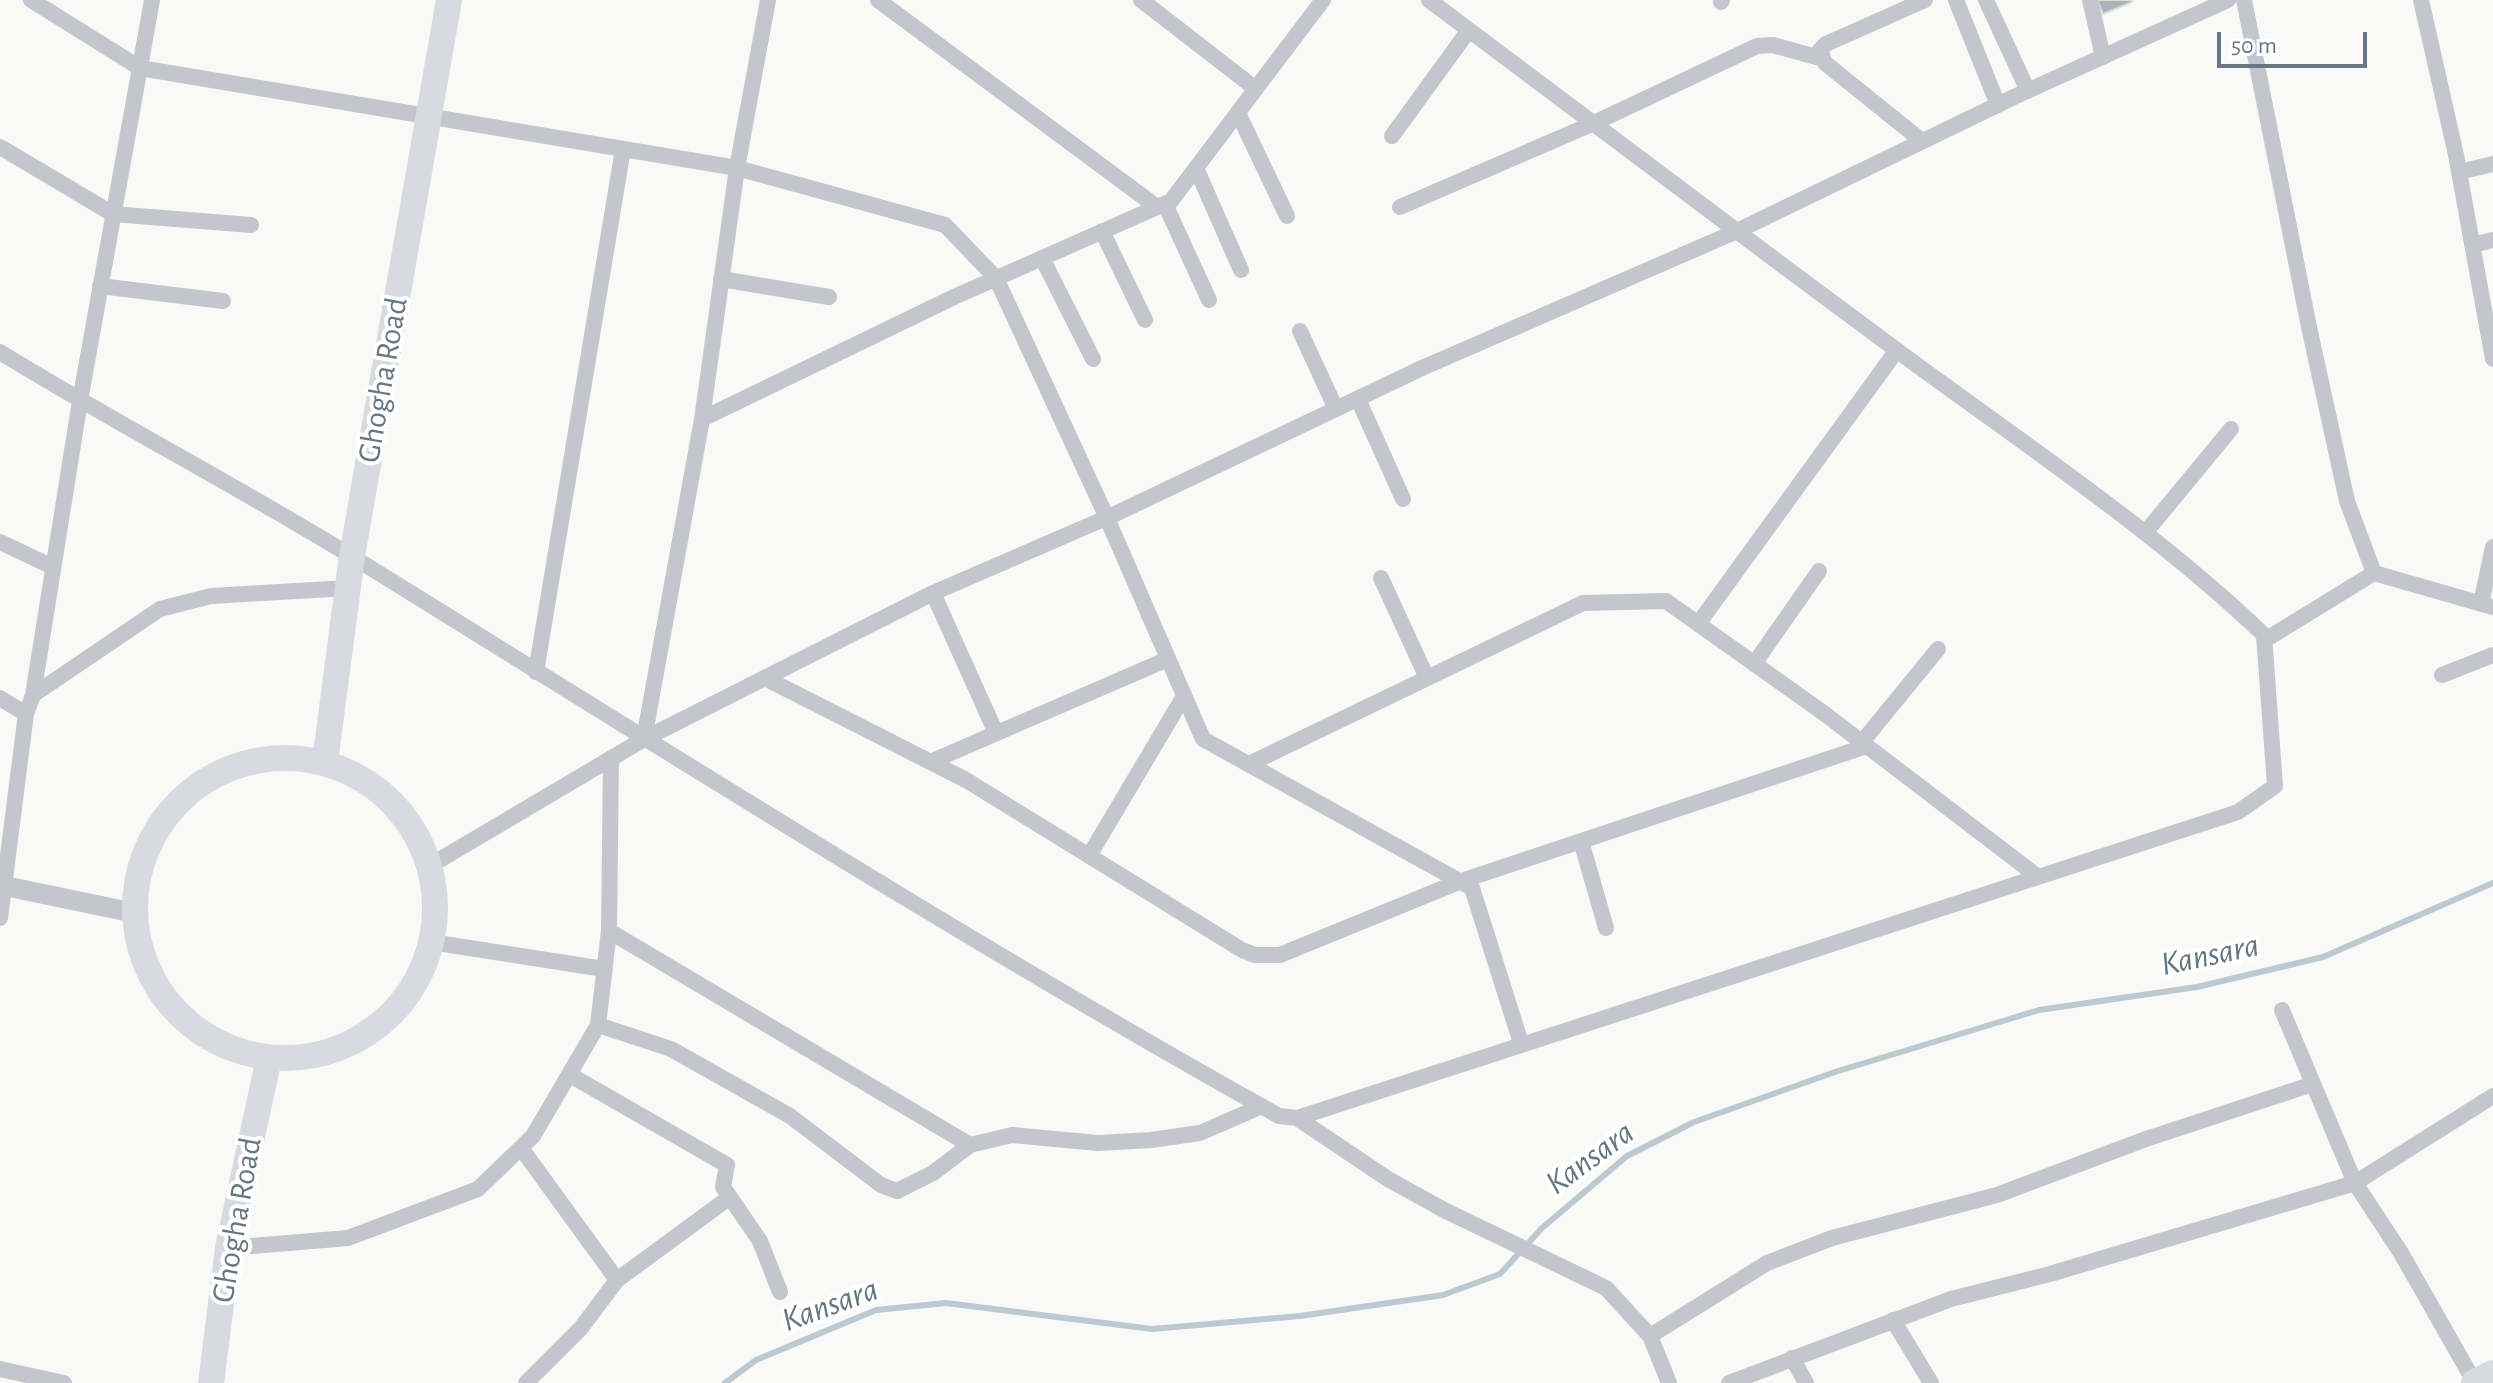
<!DOCTYPE html>
<style>
body{margin:0}
#map{position:relative;width:2493px;height:1383px;overflow:hidden;background:#f9f9f8;font-family:"Alegreya Sans",sans-serif}
canvas{display:block}
.scale{position:absolute;left:2217px;top:32px;width:150px;height:36px;box-sizing:border-box;border:4px solid #6c7585;border-top:0;padding-left:10px;font-size:24px;line-height:28px;white-space:nowrap;color:#6c7585;-webkit-text-stroke:6px #fff;paint-order:stroke}
</style>
<div id="map">
<canvas width="2493" height="1383"></canvas>
<div class="scale">50 m</div>
</div>
<script>
const ctx = document.querySelector('canvas').getContext('2d');
ctx.lineJoin = 'round';
function strokePath(path, color, width, dash) { ctx.strokeStyle = color; ctx.lineWidth = width; ctx.lineCap = dash ? 'butt' : 'round'; ctx.setLineDash(dash || []); ctx.stroke(path); }
function fillPath(path, color) { ctx.fillStyle = color; ctx.fill(path, 'evenodd'); }
function write(font, color, halo, rows, align = 'center') {
  ctx.font = font + ' "Alegreya Sans",sans-serif'; ctx.lineWidth = 8; ctx.setLineDash([]); ctx.textBaseline = 'middle'; ctx.strokeStyle = halo; ctx.fillStyle = color; for (const [text, x, y, turn = 0] of rows) {
    ctx.save(); ctx.translate(x, y); ctx.rotate((+turn || 0) * Math.PI / 180); ctx.textAlign = isNaN(turn) ? turn : align; if (halo) ctx.strokeText(text, 0, 0); ctx.fillText(text, 0, 0); ctx.restore();
  }
}
strokePath(new Path2D(`
 M725,1383L756,1360L876,1310L946,1303L1152,1329L1300,1316L1443,1295L1500,1274L1542,1228L1627,1156L1694,1122L1835,1072L2039,1010L2197,987L2323,957L2493,883`), '#c0c7cd', 6);
const building = new Path2D(`
 M2097,0H2131L2132,2L2103,14Z`);
fillPath(building, '#aeb2b9');
strokePath(building, '#dbdbda', 2);
strokePath(new Path2D(`
 M31,0L140,68L737,168L702,419
 M768,0L737,168L945,225L996,278L1107,518L1203,739L1472,888L1521,1043
 M878,0L1157,207
 M1141,0L1256,89
 M1956,0L1998,105
 M1986,0L2028,91
 M2090,0L2103,57
 M2244,0L2309,327L2347,501L2374,573L2493,607
 M2421,0L2456,155L2493,359
 M1721,2L1722,0
 M1238,113L1287,216
 M1392,136L1469,30
 M1922,141L1825,63L1820,50L1826,44L1925,0
 M0,147L113,214L251,225
 M1196,168L1241,270
 M2459,172L2493,164
 M1165,204L1209,300
 M1400,207L1592,124L1757,46L1773,45L1820,58
 M1102,231L1145,320
 M2472,245L2493,240
 M1042,258L1093,359
 M721,279L829,297
 M100,286L223,301
 M1300,331L1336,409
 M0,352C117,424 239,487 356,559C662,748 965,941 1279,1116L1297,1118L2238,812L2275,786L2264,635C2156,532 2030,448 1910,360C1749,241 1589,121 1429,0
 M1358,399L1403,499
 M2145,533L2231,429
 M0,542L53,567
 M1381,578L1427,678
 M933,593L996,733
 M2481,604L2493,547
 M1698,624L1897,350
 M2265,640L2374,573
 M1754,664L1819,571
 M536,672L623,149
 M2442,675L2493,655
 M765,678L966,780L1242,950L1255,955H1280L1461,881L1867,746
 M33,695L160,609L211,596L348,588
 M0,698L26,714
 M644,739L702,419L954,297L1171,201L1323,0
 M1862,742L1938,649
 M930,762L1168,659
 M1249,764L1583,603L1666,601L1825,714L2037,876
 M1581,841L1606,928
 M1089,856L1184,696
 M431,865L644,739L933,593L1113,515L1422,368L1735,232L2016,96L2228,0
 M0,918L26,714L33,695L80,401L152,0
 M609,931L970,1145
 M431,942L604,969
 M598,1025L609,931L611,758
 M570,1075L727,1165L723,1187L760,1241L780,1292
 M1297,1118L1388,1179L1444,1210L1606,1288L1650,1336L1669,1383
 M521,1148L617,1280L581,1328L526,1383
 M228,1248L348,1238L478,1189L533,1136L598,1025L671,1049L790,1116L881,1185L897,1191L933,1173L970,1145L1012,1135L1098,1143L1151,1140L1200,1133L1262,1106
 M617,1280L730,1197
 M1893,1320L1931,1383
 M1650,1336L1767,1263L1832,1238L1997,1195L2146,1139L2313,1084
 M1792,1358L1806,1383
 M0,1369L64,1383
 M1729,1383L1951,1299L2050,1274L2355,1183L2282,1010
 M2475,1383L2401,1253L2355,1183L2493,1096`), '#c4c6cb', 16);
strokePath(new Path2D(`
 M0,885L135,913`), '#c4c6cb', 20);
strokePath(new Path2D(`
 M135 908a150 150 0 1 1 300 0a150 150 0 1 1-300 0Z
 M325,762L352,556L449,0
 M211,1383L228,1248L269,1058`), '#d9dadf', 26);
strokePath(new Path2D(`
 M2475,1383L2493,1374`), '#d9dadf', 28);
write('32px', '#6c7585', '#fff', [
 ["Ghogha Road",383,380,-80],
 ["Ghogha Road",237,1220,-80]
]);
write('italic 34px', '#68747f', '#fff', [
 ["Kansara",2210,955,-12],
 ["Kansara",1590,1158,-36],
 ["Kansara",830,1305,-20]
]);
</script>
